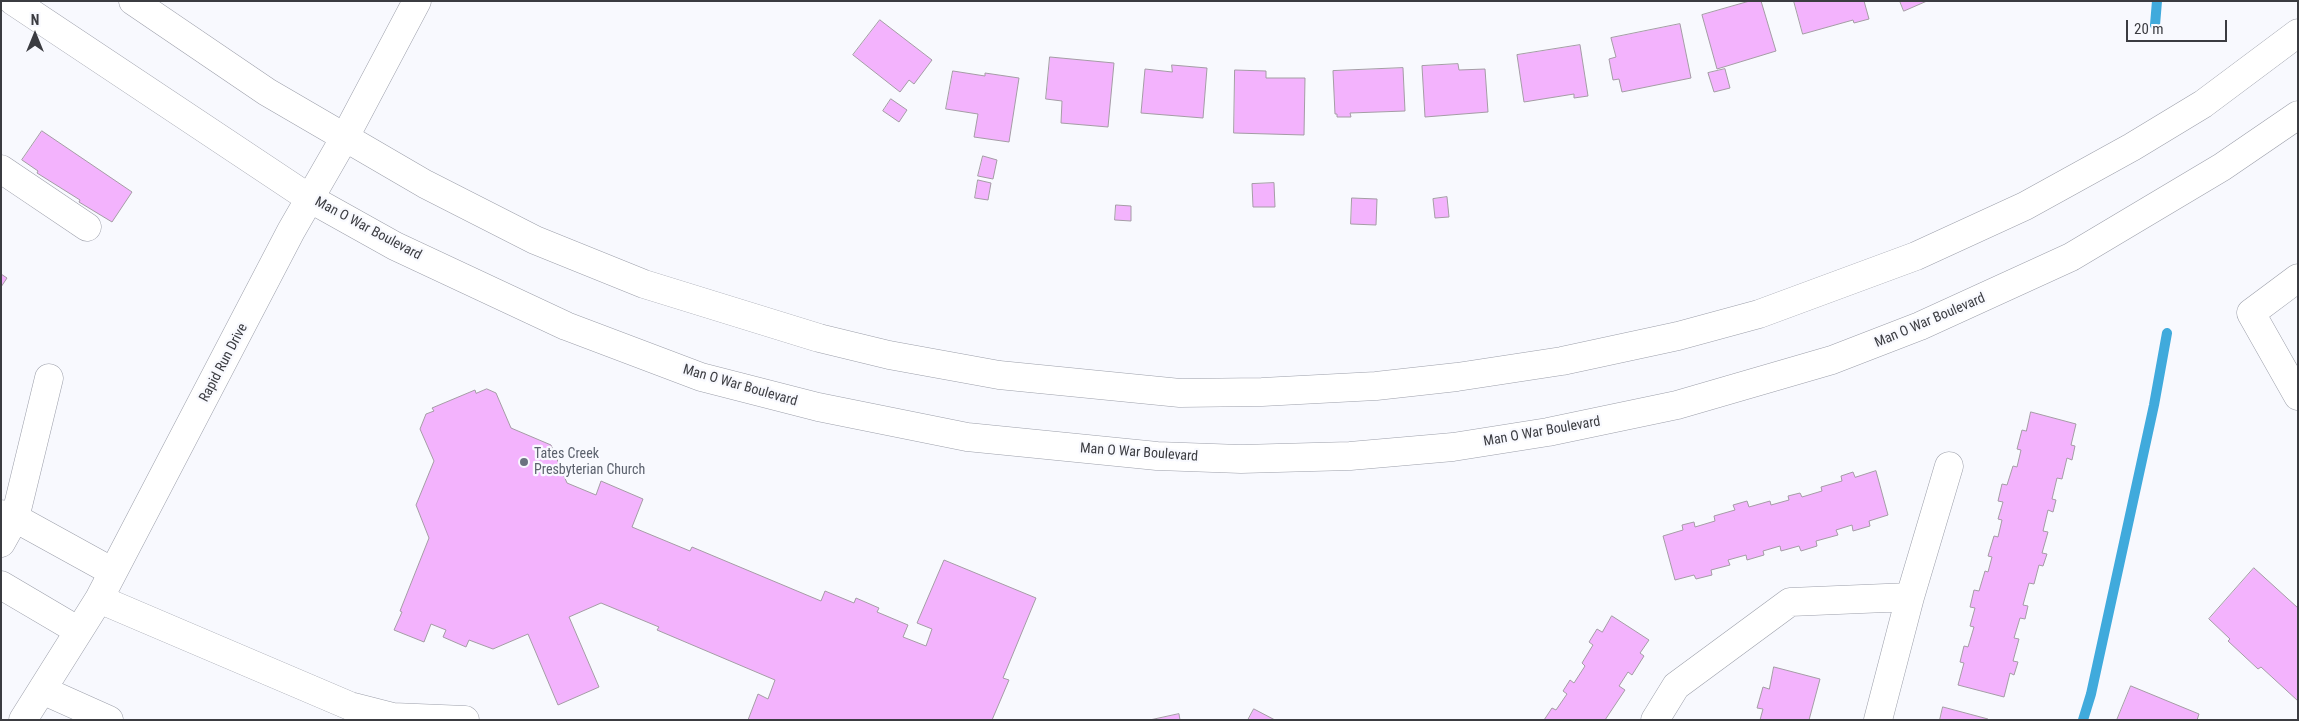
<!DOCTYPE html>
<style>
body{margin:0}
#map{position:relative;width:2299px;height:721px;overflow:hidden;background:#f8f9fe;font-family:"Roboto Condensed",sans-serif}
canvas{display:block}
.frame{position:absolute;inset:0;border:2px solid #3b3c41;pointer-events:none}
.north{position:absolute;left:10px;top:10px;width:50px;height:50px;-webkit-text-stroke:4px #f8f9fe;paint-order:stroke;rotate:0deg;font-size:14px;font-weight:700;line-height:20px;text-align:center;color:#3b3c41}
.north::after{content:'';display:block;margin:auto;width:18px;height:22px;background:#3b3c41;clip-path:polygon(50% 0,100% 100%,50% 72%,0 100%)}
.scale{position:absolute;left:2126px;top:20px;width:101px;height:22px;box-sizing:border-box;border:2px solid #3b3c41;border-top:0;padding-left:6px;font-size:15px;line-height:18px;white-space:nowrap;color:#3b3c41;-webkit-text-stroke:4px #f8f9fe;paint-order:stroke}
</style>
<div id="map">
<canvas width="2299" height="721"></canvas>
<div class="frame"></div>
<div class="north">N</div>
<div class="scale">20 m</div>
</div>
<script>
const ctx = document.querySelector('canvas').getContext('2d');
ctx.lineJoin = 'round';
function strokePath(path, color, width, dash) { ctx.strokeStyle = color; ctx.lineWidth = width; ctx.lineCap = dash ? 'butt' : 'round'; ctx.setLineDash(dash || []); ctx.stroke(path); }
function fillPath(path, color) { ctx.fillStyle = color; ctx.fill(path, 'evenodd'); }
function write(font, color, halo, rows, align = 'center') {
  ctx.font = font + ' "Roboto Condensed",sans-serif'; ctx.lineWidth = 4.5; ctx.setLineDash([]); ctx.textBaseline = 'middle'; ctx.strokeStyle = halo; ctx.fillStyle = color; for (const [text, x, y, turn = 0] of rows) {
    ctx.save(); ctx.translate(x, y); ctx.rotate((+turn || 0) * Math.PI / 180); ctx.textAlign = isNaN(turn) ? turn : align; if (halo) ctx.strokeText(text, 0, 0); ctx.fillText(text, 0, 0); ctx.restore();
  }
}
strokePath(new Path2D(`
 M2155,25L2157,1
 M2083,720L2091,694L2154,405L2167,333`), '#40aadc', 10);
const building = new Path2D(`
 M1750,1H1761L1776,51L1717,69L1702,15Z
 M1794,1H1864L1869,19L1854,23L1853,20L1803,34Z
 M1900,1H1927L1904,11Z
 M880,20L932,60L914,84L909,80L900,92L853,55Z
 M1680,24L1691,78L1622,92L1619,79L1613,80L1609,59L1616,57L1611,38Z
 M1580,45L1588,96L1574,98V94L1524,102L1517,55Z
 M1050,57L1114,63L1108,127L1061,123L1062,101L1046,99Z
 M1458,64L1459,70L1485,69L1488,112L1425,117L1422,66Z
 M1172,65L1207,68L1203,118L1141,113L1145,69L1172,72Z
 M1403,68L1405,111L1350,113L1351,117H1337V114H1335L1333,71Z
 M1725,69L1730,88L1714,92L1708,73Z
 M1235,70L1266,71V78H1305L1304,135L1234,133Z
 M953,71L985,76V73L1019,78L1009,142L974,137L978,114L946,109Z
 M891,99L907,110L899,122L883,111Z
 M42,131L132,192L112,222L79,202L80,200L37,173L38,171L22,160Z
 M983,156L997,160L993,179L978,176Z
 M978,180L991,183L988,200L975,198Z
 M1274,183L1275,207H1253L1252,184Z
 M1447,197L1449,217L1435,218L1433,199Z
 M1352,198L1377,199L1376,225L1351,224Z
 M1116,205L1131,206V221L1115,220Z
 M1,274L7,278L1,287Z
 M487,389L496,393L511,428L551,445L567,483L596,495L601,481L643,499L632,527L690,551L692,547L821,601L825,591L854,603L856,598L879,608L877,612L908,625L903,637L926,646L932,629L917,623L944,560L1036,598L1003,678L1009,680L992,720H748L758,694L768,699L775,680L657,630L659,627L601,603L569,617L599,687L558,705L528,634L493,649L469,640L466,647L443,637L446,630L431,624L424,642L394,630L402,612L400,611L429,538L416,505L434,461L420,429L426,414L434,411L432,408L475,390L476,393Z
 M2031,412L2076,424L2071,445L2075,446L2072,460L2067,458L2062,479L2057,478L2052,499L2056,500L2053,512L2048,510L2043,531L2048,532L2042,553L2047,554L2043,566L2039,565L2034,584L2029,583L2023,605L2028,606L2025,619L2020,618L2014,638L2019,639L2013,661L2018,662L2014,675L2010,673L2004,697L1958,685L1964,663L1960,662L1964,646L1968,647L1974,627L1970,626L1975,608L1970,607L1974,590L1979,591L1985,571L1988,572L1992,557L1988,556L1994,536L1998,537L2002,520L1998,519L2003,502L1998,501L2002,484L2007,485L2013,466L2017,467L2021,450L2017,449L2022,430L2026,431Z
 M1876,471L1888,515L1869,521L1870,526L1853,531L1852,525L1836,530L1838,535L1816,541L1817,546L1801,551L1799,546L1781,551L1780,546L1763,551L1764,555L1747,560L1746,555L1728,560L1730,565L1711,570L1712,575L1696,579L1694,575L1675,580L1663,536L1683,530L1682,525L1694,522L1695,527L1715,521L1714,516L1735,510L1733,505L1747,501L1749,507L1770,501L1771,505L1789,500L1788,496L1800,493L1802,497L1822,491L1821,487L1842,481L1841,476L1853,472L1855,477Z
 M2254,568L2298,608V701L2261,667L2258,669L2228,641L2230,639L2209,619Z
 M1612,616L1649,640L1640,653L1644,656L1632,675L1628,672L1619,686L1625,690L1605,720H1544L1552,708L1556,710L1567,694L1563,691L1570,680L1574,683L1585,666L1582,663L1593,645L1589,642L1597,629L1602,632Z
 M1774,667L1820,679L1809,720H1760L1763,709L1757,708L1763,687L1769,689Z
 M2131,686L2199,714L2197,720H2117Z
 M1943,707L1988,719V720H1940Z
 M1254,709L1275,720H1248Z
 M1179,714L1180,720H1150Z`);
fillPath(building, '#f3b3fd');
strokePath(building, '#a49ca5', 1);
const minor = new Path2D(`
 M1,169L87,227
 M2298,278L2251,313L2298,396
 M1,514L15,518L113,572
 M1,543L15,518L49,378
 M1,585L79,631
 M99,599L350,706L393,717L465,720
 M42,690L109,720
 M23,720L99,599L291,231L345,137L417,1
 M1655,720L1676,686L1790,602L1910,597
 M1878,720L1910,597L1949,466`);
const major = new Path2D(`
 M13,1L309,198L395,246L566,326L701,377L818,407L967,437L1157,456L1241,459L1350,456L1453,447L1548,432L1677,405L1832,360L1920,326L2071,257L2222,167L2298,115
 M133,1L267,92L425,184L535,240L644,284L819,338L889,355L999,375L1180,393L1262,392L1376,386L1457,377L1562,361L1678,336L1759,314L1916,256L2025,206L2132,147L2203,104L2298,33`);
strokePath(minor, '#9c9faa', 29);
strokePath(major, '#9c9faa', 29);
strokePath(minor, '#fff', 28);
strokePath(major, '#fff', 28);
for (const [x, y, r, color] of [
 [524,462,5,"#6b7280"]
]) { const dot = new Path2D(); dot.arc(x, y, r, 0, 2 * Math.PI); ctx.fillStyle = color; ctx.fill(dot); strokePath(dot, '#f8f9fe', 2); }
write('14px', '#3b3c41', '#f8f9fe', [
 ["Man O War Boulevard",368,229,28],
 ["Man O War Boulevard",1930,321,-23],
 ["Rapid Run Drive",224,363,-62],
 ["Man O War Boulevard",740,386,16],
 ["Man O War Boulevard",1542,432,-10],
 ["Man O War Boulevard",1139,453,4]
]);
write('14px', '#5b616d', '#f8f9fe', [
 ["Tates Creek",534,454],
 ["Presbyterian Church",534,470]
], 'left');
</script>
